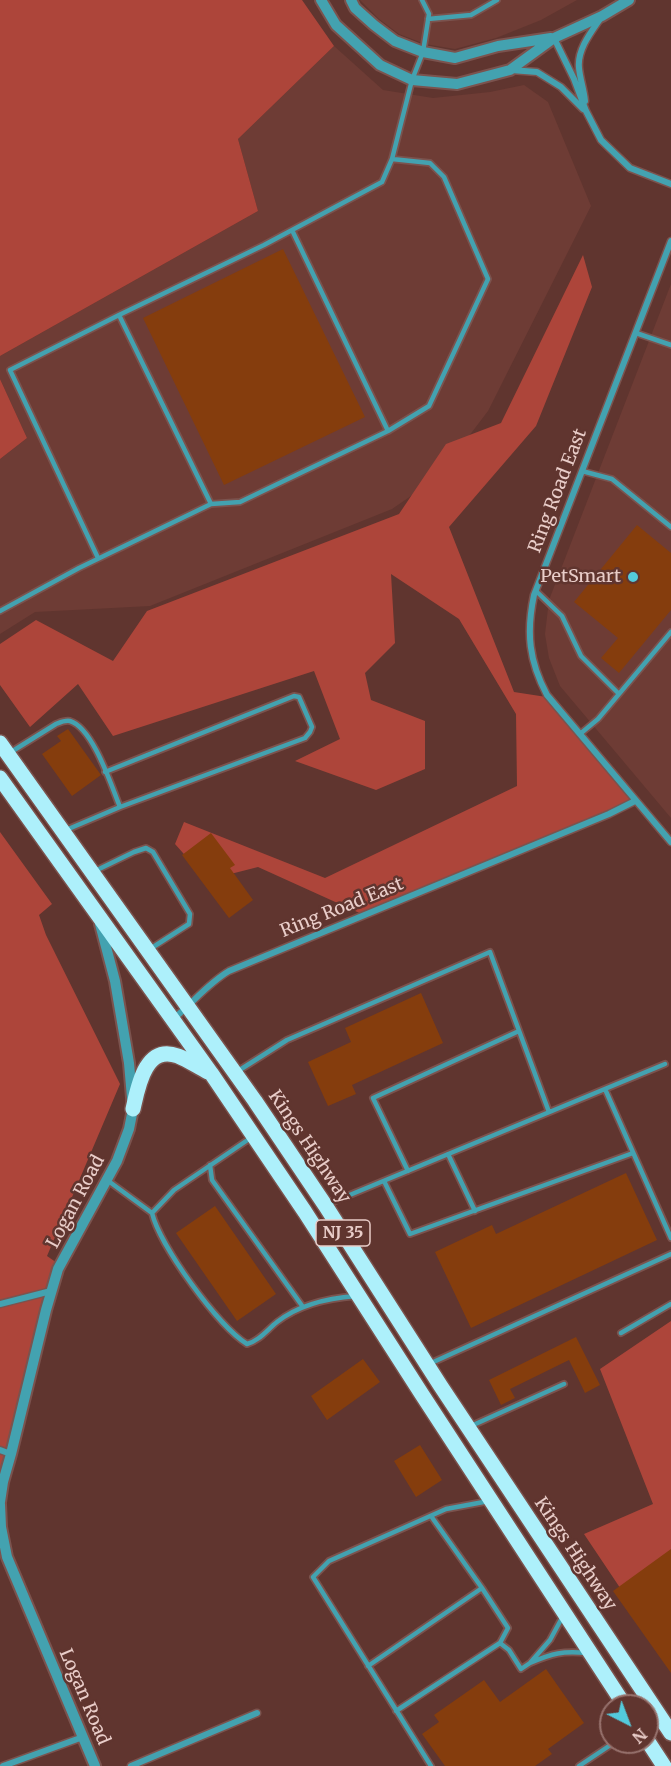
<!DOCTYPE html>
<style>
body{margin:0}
#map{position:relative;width:671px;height:1766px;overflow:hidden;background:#60352f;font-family:Merriweather,serif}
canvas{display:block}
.north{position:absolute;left:599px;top:1694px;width:60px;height:60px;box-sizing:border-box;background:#60352f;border:2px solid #97726d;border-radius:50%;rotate:138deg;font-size:16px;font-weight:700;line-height:24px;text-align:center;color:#e9cdc9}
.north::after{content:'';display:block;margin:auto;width:21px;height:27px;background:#53cadc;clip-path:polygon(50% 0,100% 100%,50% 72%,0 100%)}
</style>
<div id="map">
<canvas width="671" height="1766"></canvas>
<div class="north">N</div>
</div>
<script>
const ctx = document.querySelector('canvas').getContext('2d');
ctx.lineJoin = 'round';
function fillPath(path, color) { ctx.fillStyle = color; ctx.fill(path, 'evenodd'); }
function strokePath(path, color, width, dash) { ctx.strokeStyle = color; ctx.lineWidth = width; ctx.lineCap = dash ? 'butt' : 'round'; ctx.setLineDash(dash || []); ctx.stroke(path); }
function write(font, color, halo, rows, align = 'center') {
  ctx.font = font + ' Merriweather,serif'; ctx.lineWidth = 5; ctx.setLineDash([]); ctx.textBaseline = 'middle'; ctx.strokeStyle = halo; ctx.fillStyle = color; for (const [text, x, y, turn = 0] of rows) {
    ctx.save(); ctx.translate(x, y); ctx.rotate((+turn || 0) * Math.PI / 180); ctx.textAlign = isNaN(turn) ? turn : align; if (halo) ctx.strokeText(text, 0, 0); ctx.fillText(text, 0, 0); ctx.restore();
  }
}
fillPath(new Path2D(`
 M360,0H577L541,20L496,38L455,49L425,44L399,34L379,19Z
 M334,46L383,90L433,98L490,92L524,85L548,102L591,206L488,411L437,478L392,509L150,606L35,612L0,634V459L27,438L0,379V356L258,211L238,139Z
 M671,284V818L560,686L549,658L545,634L549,600Z`), '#6e3c35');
fillPath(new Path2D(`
 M0,0H302L334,46L238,139L258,211L0,356Z
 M583,255L592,287L536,426L449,527L514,692L553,698L640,802L364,915L258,867L207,880L175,844L184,822L325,878L517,786L516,714L459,619L391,574L395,643L365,673L371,700L425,721V769L376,790L295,761L340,739L314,671L113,736L78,684L30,727L0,685V644L36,620L113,661L147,611L399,514L446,444L501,423Z
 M0,379L27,438L0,459Z
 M0,832L52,904L39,915L46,935L120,1084L47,1256L60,1265L0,1470Z
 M671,1321V1664L584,1534L653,1504L600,1369Z`), '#ad453a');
fillPath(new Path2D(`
 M283,249L365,417L224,485L143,318Z
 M637,525L671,553V610L619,673L601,658L618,638L574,602Z
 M68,729L101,775L72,796L42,754L61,741L57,736Z
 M211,833L235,865L230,868L253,900L229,918L182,855Z
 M421,993L443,1043L352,1085L356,1094L328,1106L308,1062L351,1042L345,1028Z
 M626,1173L657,1240L471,1328L435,1252L492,1225L496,1234Z
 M215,1206L276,1294L237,1321L176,1233Z
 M576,1337L600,1385L585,1393L569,1360L510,1389L515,1398L501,1405L489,1380Z
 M363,1359L380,1382L327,1420L311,1396Z
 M420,1445L442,1480L416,1497L394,1461Z
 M671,1549V1673L613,1591Z
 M546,1669L584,1723L548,1749L552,1754L535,1766H445L422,1734L439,1722L434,1715L484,1680L500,1702Z`), '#853d0d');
const service = new Path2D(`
 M428,19L471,15L497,0
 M636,333L671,345
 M388,431L429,406L488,279L444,177L430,163L392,159
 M582,471L612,479L671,527
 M211,504L240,502L388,431L292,230
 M98,558L10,370L119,315
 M536,591L562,616L581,656L619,694
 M0,611L79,568L211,504L119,315L264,245L382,182L392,159L412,80L423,52L429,14L422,0
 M580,734L598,719L671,632
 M11,752L56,724C61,722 65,720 70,721C93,728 111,785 120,807
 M66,830L120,807L305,738L310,732L312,727L299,697L294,696L105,772
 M95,871L134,852L146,848L153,852L190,914L189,924L150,949
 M238,1071L287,1040L490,952L549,1112
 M605,1089L671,1238
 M252,1137L174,1190L152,1213C160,1246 218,1326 247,1344C259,1341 267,1330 277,1322C300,1304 328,1298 356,1296
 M448,1154L475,1211
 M210,1165L212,1180L303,1307
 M408,1171L373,1098L519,1031
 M107,1180L152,1213
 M384,1181L410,1234L633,1153
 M328,1204L665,1064
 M621,1333L671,1304
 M429,1364L671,1254
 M471,1426L564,1384
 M431,1516L482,1588
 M563,1616L550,1640L530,1663C553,1653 562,1651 587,1653
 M368,1666L482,1588L508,1628L500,1643
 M396,1711L500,1643L509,1650L521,1669L530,1663
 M431,1766L313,1577L329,1561L446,1509L489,1501
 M579,1766L615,1742`);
const minor = new Path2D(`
 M554,38L574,79L586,111L601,140L630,168L671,184
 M511,70L537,72L561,87L583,109
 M585,101C584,90 580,79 579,68C577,50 591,32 600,19
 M671,241L534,595C526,633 529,661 547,695L671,842
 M173,1019C192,1004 207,984 229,971L609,814L635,801
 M0,1304L51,1291
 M0,1450L11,1454
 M3,1766L83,1737
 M131,1766L257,1713`);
const tertiary = new Path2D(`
 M321,0L336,25L380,65L412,80L457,84L510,70L554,38L602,16L629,0
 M351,0L355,8L374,25L395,41L423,52L455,58L498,46L551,38
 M0,1502L3,1482L11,1454L46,1310L58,1269L117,1161L129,1129L133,1109L129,1063L115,981L100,924
 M0,1504L1,1527L7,1557L95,1766`);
const primary = new Path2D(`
 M0,743L255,1101L325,1205L440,1385L671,1733
 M0,778L211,1073L305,1212L421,1393L625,1706
 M133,1109C138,1087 145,1044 178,1056C188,1060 198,1067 208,1072
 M647,1740L664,1766`);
strokePath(service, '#7b534e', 8);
strokePath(minor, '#7b534e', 9);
strokePath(tertiary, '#7b534e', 14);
strokePath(primary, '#7b534e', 18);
strokePath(service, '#43a2b0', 4.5);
strokePath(minor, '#43a2b0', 6);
strokePath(tertiary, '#43a2b0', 10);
strokePath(primary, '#adf0fb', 15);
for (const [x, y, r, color] of [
 [633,577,6,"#53cadc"]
]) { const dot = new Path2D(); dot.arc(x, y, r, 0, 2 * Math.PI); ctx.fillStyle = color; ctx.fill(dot); strokePath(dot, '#60352f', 2); }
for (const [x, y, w] of [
 [343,1233,54]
]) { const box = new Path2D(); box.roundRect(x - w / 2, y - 13, w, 26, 4.5); ctx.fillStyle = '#60352f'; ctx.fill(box); strokePath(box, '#e9cdc9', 1.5); }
write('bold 16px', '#e9cdc9', null, [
 ["NJ 35",343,1233]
]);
write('18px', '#e9cdc9', '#60352f', [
 ["Ring Road East",558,491,-69],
 ["Ring Road East",342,908,-22],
 ["Kings Highway",309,1147,56],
 ["Logan Road",76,1202,-62],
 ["Kings Highway",575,1554,56],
 ["Logan Road",84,1697,67]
]);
write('18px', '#e9cdc9', '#60352f', [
 ["PetSmart",621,577]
], 'right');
</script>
